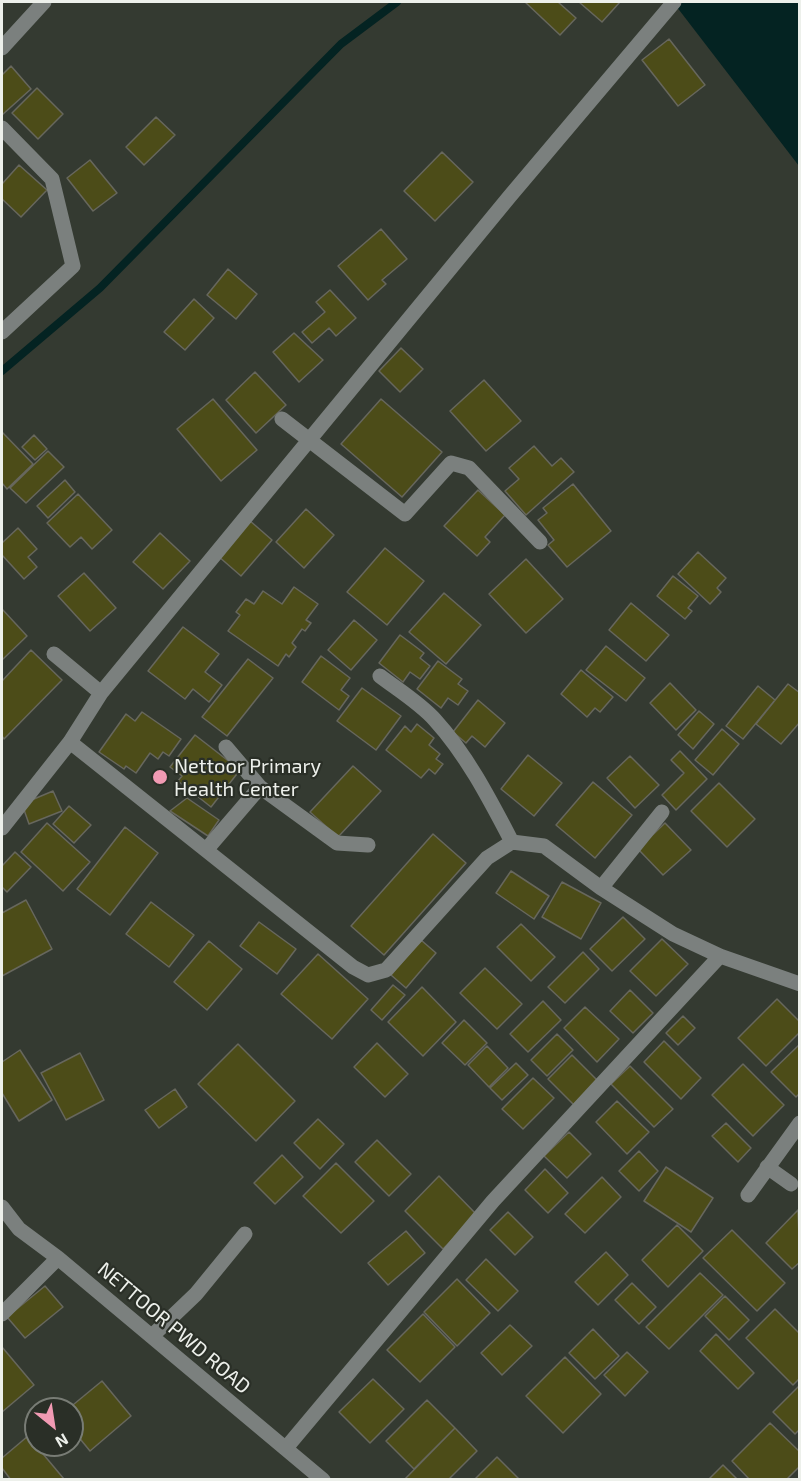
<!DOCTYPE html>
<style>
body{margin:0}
#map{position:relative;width:801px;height:1481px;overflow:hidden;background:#343a31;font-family:"Exo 2",sans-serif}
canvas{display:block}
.frame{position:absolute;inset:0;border:3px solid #edf0eb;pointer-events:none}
.north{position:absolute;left:24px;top:1397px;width:60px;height:60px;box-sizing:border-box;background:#2a2f27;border:2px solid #787c75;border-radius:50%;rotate:150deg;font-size:16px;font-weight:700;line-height:24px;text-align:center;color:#edf0eb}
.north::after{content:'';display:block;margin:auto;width:21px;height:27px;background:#f19ab3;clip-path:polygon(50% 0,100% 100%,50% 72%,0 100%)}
</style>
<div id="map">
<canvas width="801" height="1481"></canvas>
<div class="frame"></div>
<div class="north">N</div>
</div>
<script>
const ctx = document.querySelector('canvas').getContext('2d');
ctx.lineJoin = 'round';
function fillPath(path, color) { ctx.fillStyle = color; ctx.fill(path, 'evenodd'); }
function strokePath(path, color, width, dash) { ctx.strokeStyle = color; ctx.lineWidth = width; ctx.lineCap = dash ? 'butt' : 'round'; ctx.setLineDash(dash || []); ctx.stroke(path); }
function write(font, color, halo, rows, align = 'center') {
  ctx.font = font + ' "Exo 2",sans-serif'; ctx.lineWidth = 4.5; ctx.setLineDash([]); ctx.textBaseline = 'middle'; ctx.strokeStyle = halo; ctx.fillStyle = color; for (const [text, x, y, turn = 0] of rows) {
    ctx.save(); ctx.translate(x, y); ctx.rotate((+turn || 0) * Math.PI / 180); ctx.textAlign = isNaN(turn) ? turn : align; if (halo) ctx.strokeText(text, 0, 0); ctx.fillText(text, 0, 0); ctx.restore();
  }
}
fillPath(new Path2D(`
 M673,2H799V166Z`), '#042322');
strokePath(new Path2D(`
 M2,371L100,288L341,44L397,2`), '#042322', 8);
const building = new Path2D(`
 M525,2H558L576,18L560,35Z
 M579,2H620L602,22Z
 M669,39L705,85L678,106L642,60Z
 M11,66L31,89L2,115V75Z
 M37,88L63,114L38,139L12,113Z
 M156,117L175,135L144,165L126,147Z
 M442,152L473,182L435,221L404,191Z
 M90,160L117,193L93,211L67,178Z
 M19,165L47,190L21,217L2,199V184Z
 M381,229L407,259L382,280L386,284L368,300L338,266Z
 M228,269L257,294L236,319L207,295Z
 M330,290L356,318L336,336L329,328L312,343L302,332L325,312L316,302Z
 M194,299L214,318L185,350L164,332Z
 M294,333L323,360L299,382L273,352Z
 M401,348L423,369L400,392L379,371Z
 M255,372L286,405L256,433L226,400Z
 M484,380L521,421L486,451L450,411Z
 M213,399L257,450L221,481L177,429Z
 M381,399L442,452L402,497L341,444Z
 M2,432L33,464L7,489L2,483Z
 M34,435L47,449L35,460L22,447Z
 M534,446L552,466L561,458L574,472L526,515L505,491L519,479L509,468Z
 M48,451L64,467L26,503L10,488Z
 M65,480L75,492L48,518L37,506Z
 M573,484L611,531L567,567L548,545L554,540L538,520L547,513L543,508Z
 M478,490L505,515L485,537L490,542L477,556L444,526Z
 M78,494L112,530L92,549L81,537L70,547L47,523Z
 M306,509L334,535L304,568L276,542Z
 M249,520L272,540L241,576L218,556Z
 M18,528L37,549L28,557L37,567L24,579L2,555V543Z
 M160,533L190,561L163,589L133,562Z
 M385,548L424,581L387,625L347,592Z
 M698,552L726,578L717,588L721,592L710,604L678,574Z
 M526,559L563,599L526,633L489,594Z
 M84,573L116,608L90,631L58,596Z
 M673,576L698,596L688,608L692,611L685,619L657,596Z
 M294,587L318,604L306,620L311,623L305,631L302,629L292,643L296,647L289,657L286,654L278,666L228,631L240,615L236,612L246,599L254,604L263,591L282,604Z
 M444,593L481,625L446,664L409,632Z
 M631,603L669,635L646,661L609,630Z
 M2,609L27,636L2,660Z
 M354,620L377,640L351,670L328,650Z
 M183,627L219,654L205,672L222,685L209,702L193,689L185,699L148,671Z
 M400,635L424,653L420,658L430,666L420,679L410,672L403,682L379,663Z
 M606,646L645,678L626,701L586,670Z
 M31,650L62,680L4,739L2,736V681Z
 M321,656L350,678L341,690L349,696L339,710L302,682Z
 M248,659L273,678L227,736L202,717Z
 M438,661L462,679L458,684L468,691L458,705L448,698L441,708L417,689Z
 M581,670L613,697L600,712L595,708L587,717L561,694Z
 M670,683L696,710L676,730L650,703Z
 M788,684L800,693V722L781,744L756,724Z
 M758,686L775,700L743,739L726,726Z
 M362,688L401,716L376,750L337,721Z
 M478,700L505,723L485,747L472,736L466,743L453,732Z
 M699,711L714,724L693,749L678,735Z
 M142,712L181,739L169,756L163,752L158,759L150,753L136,773L126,766L124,769L99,752L126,714L135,721Z
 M417,724L434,738L429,745L440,754L436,759L443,764L435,774L429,769L421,778L386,750L405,726L411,732Z
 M722,729L739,744L713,775L695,760Z
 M195,735L240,770L211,807L178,781L182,776L170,767Z
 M680,751L707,779L676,810L662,795L684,773L671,760Z
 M528,755L562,783L534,816L501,789Z
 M630,756L659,785L635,808L607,778Z
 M353,766L381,791L338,837L310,812Z
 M593,782L632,815L595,858L556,825Z
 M719,783L755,819L727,847L691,811Z
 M53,791L62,811L29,824L22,804Z
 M187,798L219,820L208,836L170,811Z
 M69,806L91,825L74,843L53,824Z
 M47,823L90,862L63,891L21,852Z
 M665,823L691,850L663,875L638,849Z
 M125,827L158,853L110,915L77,889Z
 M433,834L466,863L384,955L351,926Z
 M15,852L31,867L7,892L2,887V866Z
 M511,871L549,896L534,919L496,893Z
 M562,882L601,903L581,939L542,917Z
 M26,900L52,949L2,976V913Z
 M151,902L194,935L169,967L126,934Z
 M623,917L645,939L612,971L590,949Z
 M259,922L296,949L277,974L240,946Z
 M521,924L555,957L531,981L497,947Z
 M662,939L688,964L656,996L630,971Z
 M421,940L436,953L406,988L391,975Z
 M209,941L242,969L207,1010L174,982Z
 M583,952L599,969L565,1003L548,987Z
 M318,954L368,999L332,1039L281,994Z
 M485,968L522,1004L497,1029L460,993Z
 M393,985L405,995L382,1020L371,1010Z
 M422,987L456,1022L423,1056L388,1022Z
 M630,990L653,1013L633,1033L610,1011Z
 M777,999L800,1022V1032L766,1066L738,1038Z
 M543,1001L561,1020L528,1052L510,1034Z
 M585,1007L619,1039L597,1062L564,1028Z
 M683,1016L695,1028L678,1045L666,1033Z
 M464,1020L487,1043L465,1065L442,1043Z
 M557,1034L573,1050L547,1076L531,1060Z
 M664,1041L701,1078L681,1099L644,1062Z
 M377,1043L408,1074L385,1097L354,1067Z
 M238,1044L295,1101L256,1141L198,1084Z
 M800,1044V1093L796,1097L771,1072Z
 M487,1046L508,1068L489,1087L468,1065Z
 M20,1050L52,1100L19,1121L2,1093V1062Z
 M80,1053L104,1100L66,1120L41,1073Z
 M572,1055L599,1082L575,1106L548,1079Z
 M516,1063L528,1075L502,1100L490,1088Z
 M743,1064L784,1105L753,1136L712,1095Z
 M630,1066L673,1109L654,1127L611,1084Z
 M533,1078L554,1098L523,1129L502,1109Z
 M175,1089L187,1107L159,1128L145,1110Z
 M617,1101L649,1132L627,1154L596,1122Z
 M318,1119L344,1144L320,1169L294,1143Z
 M726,1123L751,1148L738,1162L712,1136Z
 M569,1132L591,1154L567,1178L544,1156Z
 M377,1140L411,1174L389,1196L355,1162Z
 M639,1151L658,1171L639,1191L619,1171Z
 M282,1155L303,1177L275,1204L254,1183Z
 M336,1163L374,1201L341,1233L303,1196Z
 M666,1167L713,1198L691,1232L644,1201Z
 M545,1169L568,1193L548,1213L525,1190Z
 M439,1176L477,1215L443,1249L405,1211Z
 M602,1177L621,1197L585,1233L565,1214Z
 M798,1210L800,1262L792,1269L766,1243Z
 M508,1212L533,1237L515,1255L490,1230Z
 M677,1225L703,1251L668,1287L642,1260Z
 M732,1230L785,1283L757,1311L703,1258Z
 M406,1231L425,1253L388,1285L368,1263Z
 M606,1252L628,1275L598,1305L575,1282Z
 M486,1259L518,1291L498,1311L466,1280Z
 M700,1273L723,1295L669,1349L646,1327Z
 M457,1279L490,1313L457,1346L424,1312Z
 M632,1283L656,1307L639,1324L615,1300Z
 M45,1286L63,1307L25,1338L7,1317Z
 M725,1296L749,1320L729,1340L705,1316Z
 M775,1309L800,1334V1378L793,1385L746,1338Z
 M423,1314L455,1347L420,1382L387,1350Z
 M510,1325L532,1346L502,1375L481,1353Z
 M593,1329L619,1356L595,1379L569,1353Z
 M716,1334L754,1373L738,1389L700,1351Z
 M2,1347L34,1385L2,1412Z
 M627,1352L648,1372L625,1396L604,1375Z
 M565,1357L601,1394L563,1433L526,1396Z
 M373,1379L404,1409L370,1443L339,1412Z
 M102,1381L131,1416L90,1451L72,1429V1409H68Z
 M800,1385V1429L795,1434L773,1412Z
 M427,1400L455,1428L414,1469L386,1441Z
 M770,1423L800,1452V1466L786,1480H750L732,1461Z
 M455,1428L477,1451L448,1480H404Z
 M28,1436L64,1479V1480H11L2,1468V1458Z
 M497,1457L520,1480H474Z
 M723,1465L738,1480H708Z`);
fillPath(building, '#4c4c18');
strokePath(building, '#67675d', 1.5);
strokePath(new Path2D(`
 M2,48L44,2
 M2,128L52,179L73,266L2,332
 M282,419L405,514L451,463L469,468L540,542
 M54,654L101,693
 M380,676C397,689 421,704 435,720C467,755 490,800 512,842
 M70,742L353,967L368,975L386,970L487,858L512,842L544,846L601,888L673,934L720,956L800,984
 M226,747L260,787L337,843L368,845
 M2,828L70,742L101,693L510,196L674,2
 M206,850L260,787
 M601,888L662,812
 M767,1167L791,1184
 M748,1195L800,1123
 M2,1207L19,1229L58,1258L323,1480
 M2,1314L58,1258
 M152,1336L196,1294L245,1234
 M286,1448L493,1201L720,956`), '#7b807e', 15);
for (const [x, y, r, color] of [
 [160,777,8,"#f19ab3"]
]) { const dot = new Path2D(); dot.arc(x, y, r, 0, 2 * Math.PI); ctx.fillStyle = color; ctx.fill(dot); strokePath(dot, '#2a2f27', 2); }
write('20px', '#edf0eb', '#2a2f27', [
 ["Nettoor Primary",174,766],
 ["Health Center",174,789]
], 'left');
write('20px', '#edf0eb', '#2a2f27', [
 ["NETTOOR PWD ROAD",174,1328,40]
]);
</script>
